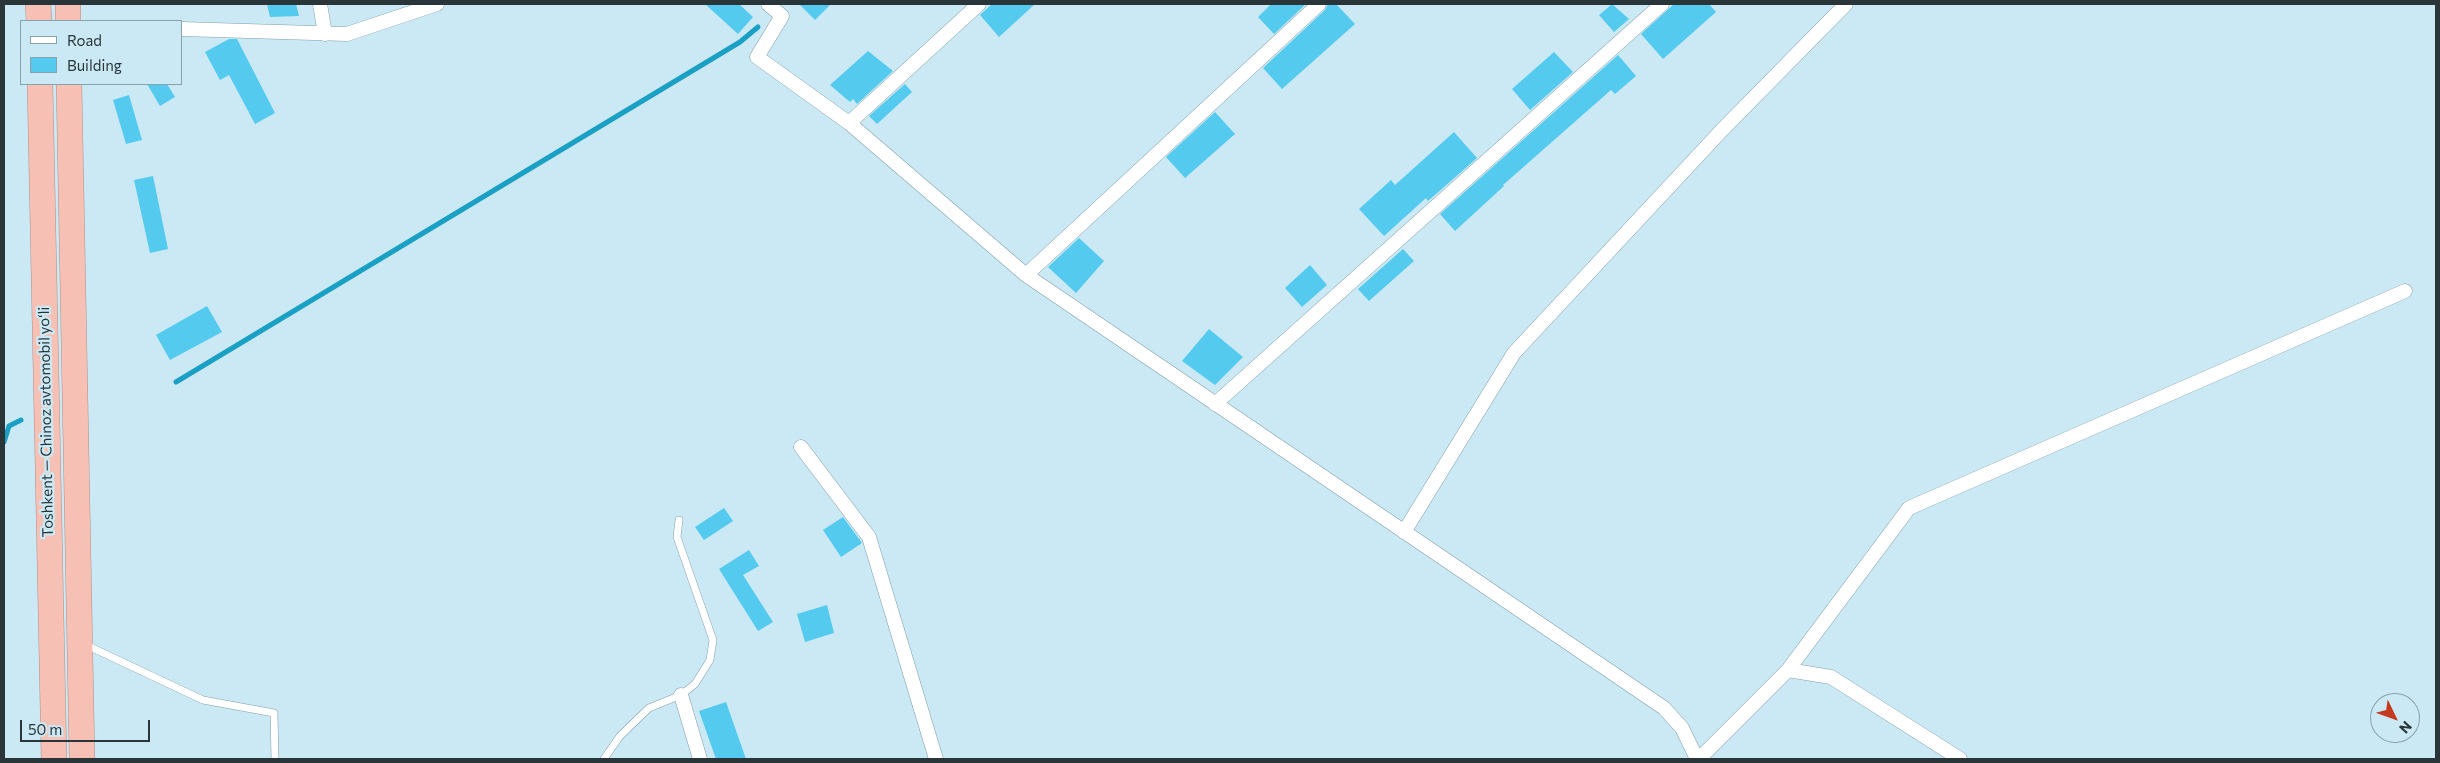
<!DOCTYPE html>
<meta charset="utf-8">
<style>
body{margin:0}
#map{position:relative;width:2440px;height:763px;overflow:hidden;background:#cbe9f4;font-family:Commissioner,sans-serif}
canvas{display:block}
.frame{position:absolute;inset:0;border:5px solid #293539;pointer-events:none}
.legend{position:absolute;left:20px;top:20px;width:162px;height:65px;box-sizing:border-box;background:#cbe9f4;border:1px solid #8aa1a9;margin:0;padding:6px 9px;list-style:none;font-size:15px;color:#293539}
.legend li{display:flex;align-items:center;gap:10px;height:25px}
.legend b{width:25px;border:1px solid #8aa1a9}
.north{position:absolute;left:2370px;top:693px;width:50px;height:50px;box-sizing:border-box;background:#cbe9f4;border:1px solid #8aa1a9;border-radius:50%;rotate:132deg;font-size:14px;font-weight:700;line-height:20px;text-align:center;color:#293539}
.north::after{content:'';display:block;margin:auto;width:18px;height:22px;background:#c53a1e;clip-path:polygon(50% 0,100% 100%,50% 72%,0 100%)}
.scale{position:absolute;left:20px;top:720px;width:130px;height:22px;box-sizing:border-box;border:2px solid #293539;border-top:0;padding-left:6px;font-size:15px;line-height:18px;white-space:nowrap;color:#293539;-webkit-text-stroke:4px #cbe9f4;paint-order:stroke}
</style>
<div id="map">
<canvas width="2440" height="763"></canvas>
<div class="frame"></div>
<ul class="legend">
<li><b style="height:6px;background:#fff"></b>Road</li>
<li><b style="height:14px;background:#54caef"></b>Building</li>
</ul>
<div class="north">N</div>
<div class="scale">50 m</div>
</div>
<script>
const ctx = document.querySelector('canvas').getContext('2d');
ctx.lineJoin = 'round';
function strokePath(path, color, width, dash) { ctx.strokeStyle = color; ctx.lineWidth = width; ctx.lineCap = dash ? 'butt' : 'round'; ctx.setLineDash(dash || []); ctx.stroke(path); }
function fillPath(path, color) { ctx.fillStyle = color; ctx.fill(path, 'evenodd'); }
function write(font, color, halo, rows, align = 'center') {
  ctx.font = font + ' Commissioner,sans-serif'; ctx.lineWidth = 4.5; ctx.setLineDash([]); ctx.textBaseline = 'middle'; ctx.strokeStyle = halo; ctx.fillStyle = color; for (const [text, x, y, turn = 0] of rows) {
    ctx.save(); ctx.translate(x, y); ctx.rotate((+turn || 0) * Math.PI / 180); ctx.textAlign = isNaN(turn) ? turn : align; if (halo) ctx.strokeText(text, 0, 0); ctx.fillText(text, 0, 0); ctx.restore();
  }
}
strokePath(new Path2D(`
 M176,382L740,42L758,27
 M4,442L9,426L21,420`), '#19a0c4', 5);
fillPath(new Path2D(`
 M267,4H296L299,16L270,17Z
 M705,4H739L753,17L738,34Z
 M799,4H831L815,20Z
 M992,4H1035L999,37L980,15Z
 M1271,4H1306L1274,34L1258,17Z
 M1328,4H1336L1355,24L1282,89L1263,68L1325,10Z
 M1612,4L1629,19L1614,32L1599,15Z
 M1674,4H1709L1716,12L1663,59L1641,34Z
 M229,39H237L275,113L255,124L229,75L220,80L205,52Z
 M868,51L893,71L857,104L853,99L850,102L830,85Z
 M1554,52L1573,72L1530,110L1512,89Z
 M1618,55L1636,76L1615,94L1611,90L1503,185L1504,186L1455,231L1440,214Z
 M147,84H167L175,97L160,106Z
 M905,84L912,92L877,124L869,116Z
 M129,95L142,140L126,144L113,100Z
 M1215,112L1235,134L1185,178L1166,157Z
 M1454,132L1477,158L1428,201L1426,198L1384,236L1359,209L1391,180L1395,185Z
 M153,176L168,249L150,253L134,180Z
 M1079,238L1104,261L1076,293L1048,267Z
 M1403,249L1414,261L1369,301L1358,289Z
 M1310,265L1327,285L1302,307L1285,288Z
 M207,306L222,332L170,360L156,335Z
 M1209,329L1243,357L1215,385L1182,361Z
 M724,508L733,521L704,540L695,527Z
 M843,517L862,543L841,557L823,530Z
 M749,550L759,566L743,575L773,622L758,631L719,569Z
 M827,605L834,633L805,642L797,614Z
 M726,702L746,759H716L699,711Z`), '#54caef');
const lane = new Path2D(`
 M84,644L203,700L274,713L275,759
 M604,759L620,736L649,708L681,695L695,684L710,660L713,640L677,537L679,520`);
const street = new Path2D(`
 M320,4L325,34
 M768,4L782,16L757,57L849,123L1026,275L1664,708L1682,728L1697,759
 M181,29L347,34L437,4
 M849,123L979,4
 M1026,275L1319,4
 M1215,404L1662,4
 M801,447L869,537L936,759
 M1404,532L1514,353L1722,130L1846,4
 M1788,670L1831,677L1960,759
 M681,695L700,759
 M1699,759L1788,670L1909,508L2405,291`);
const highway = new Path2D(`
 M38,4L39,21
 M68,4V21
 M40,84L54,759
 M69,84L82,759`);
strokePath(lane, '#819ea8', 8);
strokePath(street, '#819ea8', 15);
strokePath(highway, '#af8f89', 26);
strokePath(lane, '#fff', 7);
strokePath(street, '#fff', 14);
strokePath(highway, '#f7c0b4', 25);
write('15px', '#293539', '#cbe9f4', [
 ["Toshkent — Chinoz avtomobil yoʻli",46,422,-91]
]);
</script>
